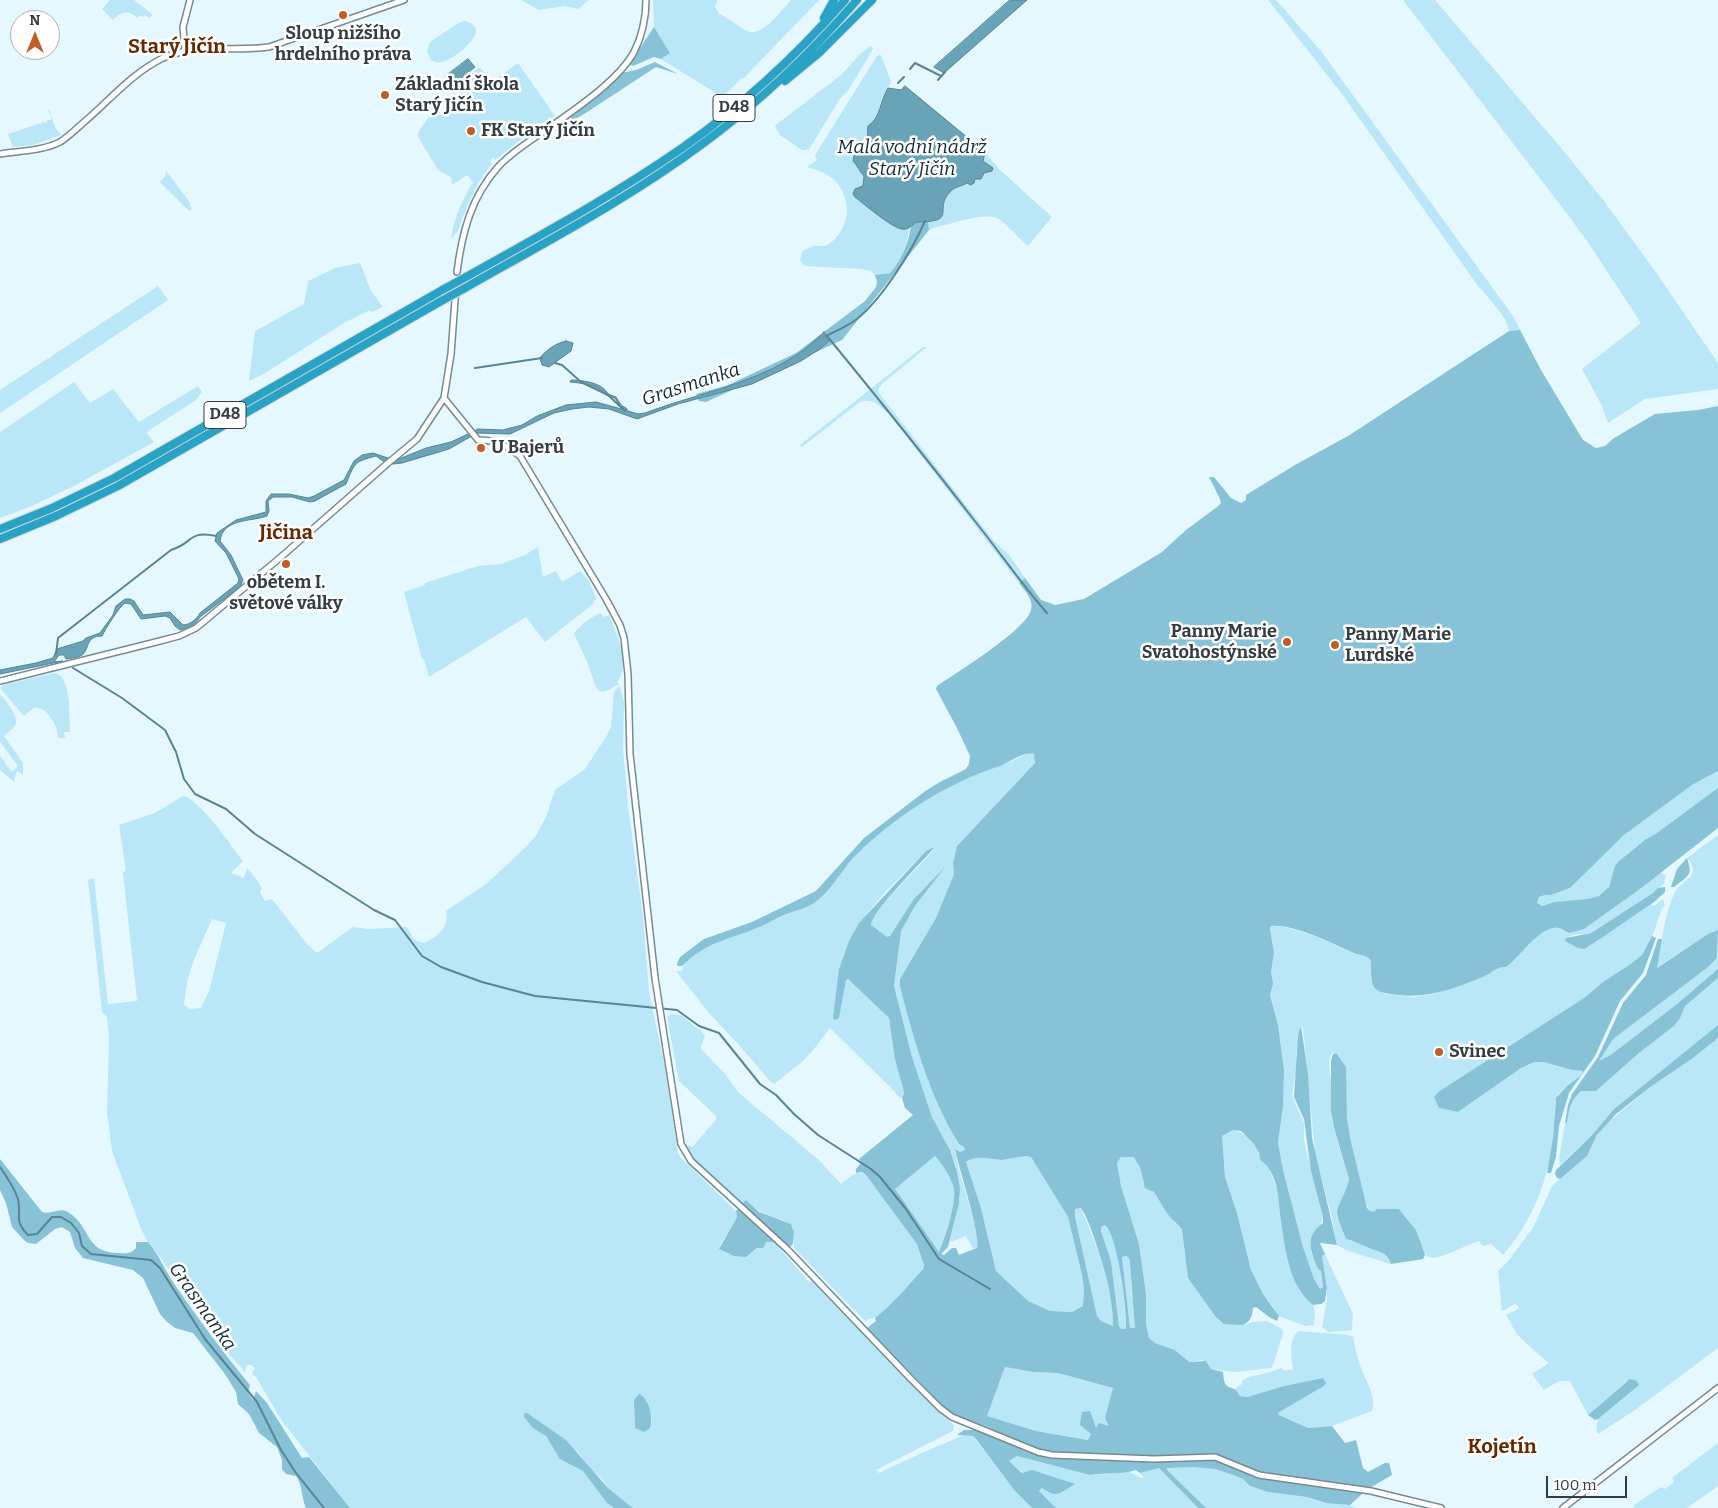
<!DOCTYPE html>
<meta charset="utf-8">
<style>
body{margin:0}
#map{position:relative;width:1718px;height:1508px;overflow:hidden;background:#e5f8ff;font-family:Bitter,serif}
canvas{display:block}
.north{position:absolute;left:10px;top:10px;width:50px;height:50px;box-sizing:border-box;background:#fff;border:1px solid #aeb1b3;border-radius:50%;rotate:0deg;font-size:14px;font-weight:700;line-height:20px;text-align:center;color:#343d41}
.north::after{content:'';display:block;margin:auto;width:18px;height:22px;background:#c05d24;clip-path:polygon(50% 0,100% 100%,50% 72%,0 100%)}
.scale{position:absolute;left:1546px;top:1476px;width:81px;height:22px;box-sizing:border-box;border:2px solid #343d41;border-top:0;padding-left:6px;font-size:15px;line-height:18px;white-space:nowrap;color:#343d41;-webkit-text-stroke:4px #fff;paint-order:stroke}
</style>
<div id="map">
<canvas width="1718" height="1508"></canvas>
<div class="north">N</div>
<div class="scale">100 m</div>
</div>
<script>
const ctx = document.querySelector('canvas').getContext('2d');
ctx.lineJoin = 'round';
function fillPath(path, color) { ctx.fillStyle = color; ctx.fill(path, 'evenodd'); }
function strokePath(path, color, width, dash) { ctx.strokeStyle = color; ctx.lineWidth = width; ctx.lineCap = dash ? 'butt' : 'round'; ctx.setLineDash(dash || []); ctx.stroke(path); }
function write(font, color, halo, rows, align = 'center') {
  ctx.font = font + ' Bitter,serif'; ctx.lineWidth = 5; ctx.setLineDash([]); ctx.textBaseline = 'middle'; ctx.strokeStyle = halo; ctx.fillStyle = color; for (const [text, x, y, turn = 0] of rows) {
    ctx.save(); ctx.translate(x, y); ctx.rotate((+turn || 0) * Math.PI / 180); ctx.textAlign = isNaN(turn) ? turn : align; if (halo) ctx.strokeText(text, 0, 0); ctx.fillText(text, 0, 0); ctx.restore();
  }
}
fillPath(new Path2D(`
 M110,0H134L153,15L149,18L145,15L143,17L140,15L138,18C128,10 121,11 113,20L102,9Z
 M521,0H589L578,9L565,6L539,10Z
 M653,0H718L715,6C717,14 725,17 732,21C737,25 745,32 752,32C765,33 783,9 791,0H819L743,79L742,78L722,97L661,59L670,53L654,27Z
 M1268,0H1276L1321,51L1513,316L1520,330L1509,331C1507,316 1488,298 1478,286L1342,94Z
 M1403,0H1435L1562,149L1604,201L1655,271L1718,363V389L1645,399L1608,423L1602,406L1582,369L1641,323L1589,244L1568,215Z
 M464,21C497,28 453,60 442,62C437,63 434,62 431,60L427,52L430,42L457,24Z
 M870,46L873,48L872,51L849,89L839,100L810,148L806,150H802L780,135L775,127L777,124L841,75L860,54Z
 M881,55L891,82L883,95L877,118L871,124L866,134L867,139L864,143L862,145C860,155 856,167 864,176L863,186L901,229L909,228C908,245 900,261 890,273L875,275L871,271L861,269L804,266L800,260L803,251C806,249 810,247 814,246C819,245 823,248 829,244C849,230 853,202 837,183C830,174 817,170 807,167L817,160L815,155L877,56Z
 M518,63L555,116L528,134L495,160L493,158L490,161L492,164C481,175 471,197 465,212C460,222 460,232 451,239C454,217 462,201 473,182L467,175L452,185L451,177L438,170L418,137L419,131L435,108L440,115L458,104L457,101L463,97L459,91L454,94L450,91L480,67L492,82Z
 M48,110L50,111L55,127L61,135L33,145L13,147L8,134L44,122L47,123L46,121L52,119Z
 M985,152L1000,170L1052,217L1028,246C1018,238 1010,227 999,219C986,211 949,225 933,228L929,230L928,222C952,216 938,206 950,192C955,186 961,187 967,183L971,185L974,183L975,179L978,178Z
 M166,171L189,201L192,209L189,211L160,182L165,176Z
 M360,263L371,291L383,307L371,312L370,310L344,323L262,375L249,381L255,331L304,304L308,281L335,268Z
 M158,286L168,300L0,413V390Z
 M923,347H927L882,384L878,390L879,393L993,540L1010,556L1025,578L1019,583L890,415C881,407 873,397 860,402L802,447L800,445Z
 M74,382L90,403L113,389L139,422L198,386L202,392L196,400L148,431L147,433L154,442L76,485L32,506L0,518V432Z
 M538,547L543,577L556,571L562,582L580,571L589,581L596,598L593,604L545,642L526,617L429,677L424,659H422L404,592L425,585V583L478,566L501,564L525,555Z
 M600,613L604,617L609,615C616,632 632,665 617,682L619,684C612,688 606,693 599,691L596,687L586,659L574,634C581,624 590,618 600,613Z
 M54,673C72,674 69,717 70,732H64L65,738H58C58,726 48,708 35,707L24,716L0,688L3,685Z
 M620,686L624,703L623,749L628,806L643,917L649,993L664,1062L678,1153L681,1158L736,1211L737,1217L719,1247L726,1253L746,1257L766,1242H774L809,1282L813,1281L941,1410L938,1411L954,1425L953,1431L876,1470L878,1473C900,1464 921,1452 943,1444C954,1440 960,1434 973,1436L1014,1490L1032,1508H633L608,1488L602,1479L588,1467L579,1453L557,1434L527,1413L551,1443L575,1466L583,1471L607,1503L614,1508H350L282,1421L256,1377L252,1374L255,1368L251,1365H247L245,1372L221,1345L186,1295L187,1291L182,1289L158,1254L148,1242L141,1229L112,1151L107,1112L109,1039L107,1017L102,1012L88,880L94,878L108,1004L137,1001L123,872L126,871L119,825L155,813L183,796C198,797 233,848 243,861L231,873L244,878L247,868L255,877L262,888L260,892L265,901L272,899L307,944L317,953L353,927L369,929L407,927L414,940L424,943C438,936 449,928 446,911L486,884L528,845L537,834L546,817L555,790L585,769L606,737L611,727L614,691ZM212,919L226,923L209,991L201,1008L190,1009L184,1005L187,982L193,962ZM647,1400L652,1420L634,1422V1408Z
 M0,694C6,701 17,714 16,723C15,728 8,732 4,736L23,763V775L18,771L16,772L14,782L0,770V756L12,772L18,766L0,742Z
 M1032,753L1035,754V763L957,846L953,863L954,874L936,918L900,979C913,1036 928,1094 959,1144L964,1147L965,1150L960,1152L955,1150L959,1170L978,1235L979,1244L977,1248L973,1249L966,1236L951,1242L950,1240L960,1198L957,1172L950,1150L932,1117L912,1057L894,986L901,931L915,906L945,867L914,900L890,936L887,938L871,925C872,910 923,864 935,848L926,851C890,888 841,929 838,984L843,990L846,980L848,979L889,1018L895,1060L903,1088L904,1095L902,1098L899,1097L891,1088L830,1028L814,1049L803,1061L774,1084L771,1082L738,1044L709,1013L676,971H682C684,949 735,936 752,930C764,926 774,919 786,914C794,911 803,909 811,905C831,893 840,870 856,855C881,831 910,806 941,790C961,780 983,772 1004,764C1014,761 1022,754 1032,753Z
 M1718,771V788C1699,804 1678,820 1657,834C1644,842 1631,849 1620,861C1610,870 1614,889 1599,896C1587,902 1571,900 1558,902C1552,903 1546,906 1539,906L1537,902L1539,897L1545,895H1551L1570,888L1624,835L1692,785Z
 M1718,835V930L1708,934L1656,968C1662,944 1664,914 1675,892C1683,878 1703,877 1687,858Z
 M1660,872L1666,875L1664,884L1653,893L1591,933L1573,935L1566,938V941L1603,937L1651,904L1654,906L1663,899L1665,906L1662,908L1654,932L1642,955L1632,963L1603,982L1584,998L1438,1092L1439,1108L1458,1112L1521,1068L1534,1062H1544L1572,1070L1583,1071V1074C1575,1083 1563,1086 1557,1097C1553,1105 1555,1129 1553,1139C1548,1181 1531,1224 1503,1255L1491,1244L1483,1246L1479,1241C1465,1245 1452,1254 1438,1257C1421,1262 1421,1242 1416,1231C1412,1223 1405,1216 1399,1209H1377L1374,1212L1370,1211L1364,1199L1351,1142L1347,1119L1346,1082L1336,1053H1332C1326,1061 1331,1073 1331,1083C1332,1098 1331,1113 1334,1129C1338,1145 1344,1161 1348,1177C1351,1191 1334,1206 1337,1217C1339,1223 1344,1233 1346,1239C1355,1241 1361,1245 1369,1248C1378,1252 1388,1252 1391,1264L1348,1251L1337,1245L1331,1214L1315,1153L1303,1027L1301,1026L1296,1055L1297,1065L1292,1095L1304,1123V1141L1323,1217L1311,1252L1318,1269L1321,1270L1323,1287L1320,1289L1314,1279L1303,1247L1283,1170L1278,1142L1283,1107L1284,1070L1278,1025L1270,995L1272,984L1271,972L1274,953L1270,929L1271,926C1295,925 1332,944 1354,953C1361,956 1366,954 1371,961V981L1386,994L1413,997L1434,994L1487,975L1500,966L1506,967L1538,936L1549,929L1560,927L1584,929L1640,889Z
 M1718,957V969L1677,1004L1612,1054L1599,1061L1609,1040L1706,968Z
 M1718,978V1025L1614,1109L1592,1135L1560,1165L1559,1159C1563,1139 1565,1105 1581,1091H1596L1639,1053L1674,1026L1684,1006Z
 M671,1014L681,1015L703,1033L705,1037L701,1046V1049L725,1074L739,1093L819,1160L841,1184C849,1178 856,1169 866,1175L918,1244L924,1265L921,1271C910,1285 887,1318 869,1319L866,1321L864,1320L794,1248L793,1227C784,1218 778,1220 767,1215C759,1212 753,1206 746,1201L742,1205L692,1157L684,1143L692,1147L716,1120V1116L679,1081L667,1017Z
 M1718,1038V1348L1635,1410L1598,1434L1596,1430L1598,1419L1638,1385L1637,1381L1626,1382L1588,1415L1570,1381H1559L1544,1390L1532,1374L1549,1363L1530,1347L1516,1333L1506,1315L1518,1309L1519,1307L1515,1304L1502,1311L1498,1271L1510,1259L1534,1226L1552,1186L1565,1174L1587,1156L1597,1135L1605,1125L1649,1088L1693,1058Z
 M1233,1130C1243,1131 1259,1146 1259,1157L1270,1170L1277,1190L1287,1254L1293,1276L1300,1291L1313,1305L1315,1311L1314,1325L1305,1326L1278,1316L1274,1308L1263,1294L1251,1270L1237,1213L1225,1178L1222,1136Z
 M935,1156C943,1165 952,1178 954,1190C956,1207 944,1236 939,1252L936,1249L895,1189Z
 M1026,1156L1031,1157L1068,1217L1082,1275L1084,1289L1083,1306L1072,1312L1050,1311L1027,1301L996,1271L981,1208L966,1162C975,1154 990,1160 1002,1160C1009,1159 1018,1157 1026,1156Z
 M1121,1157H1134C1144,1169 1138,1186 1154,1192C1160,1200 1164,1210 1171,1217C1175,1222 1179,1225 1182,1230L1188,1278L1215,1316L1243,1325L1253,1322L1267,1321L1282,1329L1283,1334L1272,1368L1234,1372L1211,1369L1208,1363L1202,1360L1189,1362L1175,1350L1155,1343L1149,1338L1146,1323V1294L1139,1244L1121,1186L1117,1163Z
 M1081,1208L1104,1265L1112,1303L1113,1326L1101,1321L1097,1316L1075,1217V1209Z
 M1105,1225C1120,1238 1125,1307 1126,1329H1121L1119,1326L1111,1261L1101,1231V1227Z
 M1323,1254H1325L1353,1314L1352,1330L1328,1332L1322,1327L1327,1300V1288L1322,1256Z
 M1126,1256L1129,1258L1130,1263L1135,1328H1130L1122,1257Z
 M1299,1331L1349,1335L1353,1337C1355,1347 1357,1356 1360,1365C1364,1378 1378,1398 1372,1411L1332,1426L1308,1428L1279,1415L1277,1413L1324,1386L1323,1378L1284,1386L1247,1397L1240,1396L1235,1391L1236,1388L1242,1384V1381C1250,1375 1256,1376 1266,1373C1271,1372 1276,1369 1282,1368L1283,1370H1293C1292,1358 1287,1339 1299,1331Z
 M1005,1367L1033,1372L1058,1373L1113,1388L1109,1426L1096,1429L1089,1440L1036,1431L987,1416Z
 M1718,1443V1486L1687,1508H1633L1635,1504L1661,1487L1665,1489L1674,1482L1672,1478Z
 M1017,1456L1090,1475L1126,1472H1130L1140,1478L1144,1477L1140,1473L1159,1468L1198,1508H1056L1039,1491L1042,1488L1009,1461Z
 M1194,1467L1215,1469L1233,1475L1243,1479L1250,1486L1268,1492L1307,1497L1321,1502L1350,1505L1356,1508H1206L1166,1470V1468Z`), '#b9e7f8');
fillPath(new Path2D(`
 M654,27L670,53L661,59L654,57L633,66L629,64Z
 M655,62L678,74L656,67L584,114L554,131L606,88L621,73L636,70Z
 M915,222H928L929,230L842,340L706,402L699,401L696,394L726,386L796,353L865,301L876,287L877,282L875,275L890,273C898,264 904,252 908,240C911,231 908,230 915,222Z
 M1520,330L1541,370L1583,440L1596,448L1605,446L1614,438L1655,414L1698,410L1718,406V771L1692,785L1624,835L1570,888L1551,895H1545L1539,897L1537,903L1542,906L1555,902L1588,899L1599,896L1609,887L1615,866L1619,861L1645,840L1657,833L1718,788V828L1640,889L1584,929L1569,933C1566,932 1562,928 1559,928C1541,924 1519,958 1506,967C1497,966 1493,972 1485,976C1458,987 1429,999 1399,995C1370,992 1371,988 1371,961C1366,954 1361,956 1354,953C1333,944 1294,924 1271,926L1270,929L1274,953L1271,972L1273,984L1270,995L1278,1025L1284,1070L1283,1107L1278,1142L1283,1170L1303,1247L1314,1279L1320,1289L1323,1287L1321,1271L1318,1269C1311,1252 1304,1236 1323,1223V1217L1311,1171L1304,1119L1294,1097L1298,1036L1301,1026L1308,1074L1312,1138L1337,1245L1320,1243L1325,1254L1322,1256L1327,1288L1325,1301L1321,1304L1313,1305C1289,1286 1285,1249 1281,1220C1278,1200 1279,1172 1260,1160L1259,1153L1254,1144L1241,1131L1233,1130L1222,1136L1225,1177L1237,1213L1251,1270L1263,1294L1279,1316L1277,1321L1269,1317L1256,1307L1253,1308L1252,1315L1249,1321L1243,1325L1224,1324L1215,1316L1188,1278L1182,1230C1179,1225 1175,1222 1171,1218C1164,1210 1160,1201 1154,1192L1145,1188L1140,1168L1134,1157H1121L1117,1163L1121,1186L1139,1244L1146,1294V1323L1149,1338L1155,1343L1175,1350L1189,1362L1206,1361L1211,1369L1223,1372C1224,1382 1224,1387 1235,1389L1240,1396L1247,1397L1284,1386L1323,1378L1326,1383L1324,1386L1281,1411L1278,1413L1279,1415L1308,1428L1332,1426L1345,1443L1356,1440L1363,1468L1368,1472L1385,1463H1389L1392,1475L1368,1489L1259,1474L1217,1455L1142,1456L1053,1452L1035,1449L988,1427L955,1415L944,1407L867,1328L876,1321L875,1318C893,1304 907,1287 923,1269L924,1265L917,1244L866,1175L862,1172L856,1173V1169L861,1163L859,1159L913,1115L905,1108L902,1098L904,1094L903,1088L895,1060L889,1018L848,979L846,980L839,1018L835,1020L833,1018L839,969L849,941L859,923L926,851L935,847C923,861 872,911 871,925L887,937L890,936L914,899L946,866L915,906L901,931L894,986L912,1057L932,1117L950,1150L957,1172L960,1189L959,1203L948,1247L941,1254L944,1255L952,1248H956L959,1255L977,1248C982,1238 958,1166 955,1149L960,1152L965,1150L964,1147L959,1144C929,1096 914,1040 900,986V979L936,918L954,874L953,863L957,846L1035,763L1034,754C1023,751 1010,762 1000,766C945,784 897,815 856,855C840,871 831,893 811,905C803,909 794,911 786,914C774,919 764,926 752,930C723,941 705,943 682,966H678L677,964L680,957L704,939L752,922L816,891L864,838L924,792L938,783L966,769L969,764L970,756L957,728L936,689L937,686C955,674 1027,629 1031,610C1034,600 1025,591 1019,583L1025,578L1041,600L1047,602L1055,605L1084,599L1162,552L1186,530L1217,507L1221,503L1220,499L1209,477H1214L1231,498L1241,503L1246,500V495L1295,465L1348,436L1509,331ZM935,1156C943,1165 952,1178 954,1190C956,1205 945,1237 939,1252L895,1189ZM1026,1156L1031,1157L1068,1217L1082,1275L1084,1289L1083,1306L1072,1312L1050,1311L1028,1301L996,1271L981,1208L966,1162C976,1154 990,1160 1002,1160C1009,1159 1018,1157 1026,1156ZM1081,1208C1086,1215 1089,1224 1092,1232C1103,1263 1113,1293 1113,1326L1101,1321L1097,1316L1075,1217V1209ZM1105,1225C1118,1236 1127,1310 1126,1329H1121L1119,1326L1111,1261L1101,1231V1227ZM1126,1256L1129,1258L1130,1263L1135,1328H1130L1122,1257ZM1005,1367L1033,1372L1058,1373L1113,1388L1105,1418L1109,1426L1099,1423L1096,1428L1090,1411L1082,1412L1080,1425L1091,1434L1088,1440L1036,1431L987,1416Z
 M1687,858C1693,876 1689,875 1674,887H1671L1677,869Z
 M1665,887V892L1654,902L1603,937L1584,949L1578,948L1565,941L1566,938L1591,933L1653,893L1658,888Z
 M1718,930L1717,958L1708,967L1613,1039L1599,1061L1612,1054L1677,1004L1718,969V978L1685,1006L1680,1018L1674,1026L1639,1053L1596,1091H1581C1571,1100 1569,1109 1567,1122L1565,1123L1568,1105L1572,1094L1598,1057L1623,1003L1646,975L1658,939H1662L1657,968L1708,934Z
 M1652,936L1656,938L1643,973L1620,1001L1595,1056L1569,1093L1559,1126L1556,1157L1551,1173H1547L1553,1138L1556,1098L1567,1086L1583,1074V1071L1572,1070L1544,1062H1534L1521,1068L1458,1112L1439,1108L1434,1097L1438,1092L1584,998L1603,982L1632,963L1642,955Z
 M1718,1025V1038L1693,1058L1649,1088L1616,1114L1597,1135L1587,1156L1560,1179L1557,1178L1555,1174L1556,1170L1592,1135L1614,1109Z
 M1336,1053L1346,1067L1347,1119L1351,1142L1367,1208L1370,1211L1374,1212L1377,1209H1399L1416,1230L1425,1255L1423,1259L1391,1264C1388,1252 1378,1252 1369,1248C1361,1245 1355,1241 1346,1239C1344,1233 1336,1217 1337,1211C1340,1200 1347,1191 1349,1179L1334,1128L1331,1110V1061L1333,1054Z
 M0,1159L42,1212C51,1215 60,1207 68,1212C92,1227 84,1253 119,1253C126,1254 132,1253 136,1248V1242H148C160,1256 165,1271 175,1285C199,1320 223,1352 250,1385L248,1393L253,1400L256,1391L267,1403L302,1458L309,1457L350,1508H306C301,1497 303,1486 296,1476L286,1474L282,1469V1460L277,1447L259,1433L249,1414L238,1404L236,1392L225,1374L193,1333L175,1328L166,1321L160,1314L143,1278L133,1270L83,1258L75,1248L70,1232L62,1227L55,1229L36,1244L28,1243L24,1240L12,1227L6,1203L0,1190Z
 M746,1200L759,1212L791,1224L794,1232L793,1244L790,1247L782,1240L774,1242H766L763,1248H757L746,1257L734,1256L719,1249L737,1217L736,1211Z
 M1630,1379L1637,1381L1639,1385L1598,1419L1595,1420L1588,1415Z
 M639,1394L641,1395C650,1401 653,1418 650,1428L644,1432L635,1428L634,1400Z
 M527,1413L566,1440L608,1488L633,1508H614L607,1503L583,1471L560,1459L546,1436L533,1428L524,1417V1414Z
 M964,1430H981L1027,1452L1053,1457L1218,1461L1288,1481L1363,1493L1350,1505L1326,1503L1307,1497L1268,1492L1250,1486L1243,1479L1233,1475L1215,1469L1194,1467L1167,1468V1470L1206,1508H1198L1159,1468L1140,1473L1136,1470C1121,1475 1105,1472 1090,1475L1017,1456L1009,1461L1022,1473L1032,1470L1075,1484C1059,1493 1058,1499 1042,1488L1039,1491L1056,1508H1032L1014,1490L976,1439L973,1436L957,1435Z`), '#87c2d7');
const water = new Path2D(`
 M1010,0H1027L944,73L934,67Z
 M468,59L475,67L453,85L446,76Z
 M905,86L985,152L983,161L993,168L992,171L984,173L981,179H975L974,183L971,185L967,183C961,187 955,186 950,192C933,210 959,222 916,222C912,226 908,230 902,229C892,228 864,204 855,197L853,194L855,189L863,186L864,176C859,171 858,166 853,161C854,154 857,146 864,143L867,139L868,126C881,118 880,100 888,88L901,90Z
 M824,332L830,340L820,349L801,361L752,384L678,404L637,419L609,409L589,407L572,409L554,413L510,434L477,433L449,449L402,463L393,464L383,461L376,456C354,462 355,462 346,484L315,501L310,502L292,497H273L268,501L269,511L267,516C251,522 223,518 220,541L231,555L243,580L240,587L200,617C196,625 189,627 180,630L175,626L170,618L165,616L141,619L131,604L125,603C119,607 106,628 102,636C85,636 90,649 82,655C78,658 71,658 66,659L64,655H59L54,662L63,661L0,674V670L36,663L53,658L57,649L83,641L86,638L100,633L113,615L116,606L125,599H130L134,601L143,615L170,612L183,625C191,624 196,620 200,613L238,583L239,579L226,553L215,541L217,533L236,520L266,512V501L271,494H289L308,498L314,496L344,480L354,461L362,455L373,453L388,458L399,459L426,448L451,442L468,434L472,435L477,429L503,430L522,425L537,416L566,405L596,402L625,410L620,407L615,398L606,395C600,385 581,383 570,382L571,380C583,380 603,383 608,394L616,397L621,405L626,408L628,411L638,414L645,413C693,395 747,385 790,359C802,352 814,342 824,332Z
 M566,341L573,343L571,351L549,367L542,365L540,358C546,350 556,343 566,341Z`);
fillPath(water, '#68a3b7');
strokePath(water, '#588494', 1);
strokePath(new Path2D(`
 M910,69L915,63L941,76
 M938,80L945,72
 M898,83L904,77
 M826,336C836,331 848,326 857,319C882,299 912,251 925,221
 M827,336C877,397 926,458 974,520C999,551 1021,584 1047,613
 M555,363L562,365L581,382L608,395L625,411
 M475,368L542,358
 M56,654L58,638L171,550C194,543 188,530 216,536
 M73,668L122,698L165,730L176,752L184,779L195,794L226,809L255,834L374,910L395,920L422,956L441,967L482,982L535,996L677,1010L699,1026L719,1033L760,1084L776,1095L794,1114L818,1135L871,1169L880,1177L906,1209L939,1259L990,1289
 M0,1167C7,1177 14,1187 18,1199C22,1216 13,1220 28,1235L37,1234L52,1217H61L71,1223L79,1233L82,1246L91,1254L151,1260L160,1268L205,1339L257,1402L281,1450L296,1473L324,1508`), '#588494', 2);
const minor = new Path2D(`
 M185,50L183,27L190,0
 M0,154C19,151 42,151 60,142C68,137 76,129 83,123C109,101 132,73 163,58C196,43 234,52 269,47L404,0
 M457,272C462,233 471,197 498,167C510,154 525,144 540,134C568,114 617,83 634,52C642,36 646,18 646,0
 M444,398L478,440C497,440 505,445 520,456L606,599L620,625L624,638L628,674L630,754L655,978L681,1144L691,1161L787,1249L911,1379L940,1408L952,1417L1038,1452L1052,1455L1154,1459L1215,1457L1259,1475L1371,1491L1441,1508
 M0,681L156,642L179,636L196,628L281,557L388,463L417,439L444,398L451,354L456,287
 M1563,1508L1718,1388`);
const highway = new Path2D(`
 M824,18L834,0
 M785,81L819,53L872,0
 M466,277C539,236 613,196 682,148C742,106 797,55 845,0
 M465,288C546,242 630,198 705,142C761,101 811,53 857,0
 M0,529L52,508L114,478L444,289
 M0,539L56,516L118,486L443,300`);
strokePath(minor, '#758b93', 8);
strokePath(highway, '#d6d8d9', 10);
strokePath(minor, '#fff', 5);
strokePath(highway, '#28a3c6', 8);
const highwayBridge = new Path2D(`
 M444,289L466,277
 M443,300L465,288`);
strokePath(highwayBridge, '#d6d8d9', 10, []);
strokePath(highwayBridge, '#28a3c6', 8);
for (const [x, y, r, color] of [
 [343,15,5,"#c05d24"],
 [385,95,5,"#c05d24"],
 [471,131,5,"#c05d24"],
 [481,448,5,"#c05d24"],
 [286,564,5,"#c05d24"],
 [1287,642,5,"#c05d24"],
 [1335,645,5,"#c05d24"],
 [1439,1052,5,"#c05d24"]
]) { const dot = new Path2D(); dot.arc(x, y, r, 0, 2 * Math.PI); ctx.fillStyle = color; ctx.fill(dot); strokePath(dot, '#fff', 2); }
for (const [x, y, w] of [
 [734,108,42],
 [225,415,42]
]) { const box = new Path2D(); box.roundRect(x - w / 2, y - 13.5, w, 27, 4); ctx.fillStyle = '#fff'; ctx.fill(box); strokePath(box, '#343d41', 1); }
write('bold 16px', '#343d41', null, [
 ["D48",734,108],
 ["D48",225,415]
]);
write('bold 18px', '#343d41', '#fff', [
 ["Sloup nižšího",343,34,"center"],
 ["hrdelního práva",343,55,"center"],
 ["Základní škola",395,85],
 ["Starý Jičín",395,106],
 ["FK Starý Jičín",481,131],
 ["U Bajerů",491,448],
 ["obětem I.",286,583,"center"],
 ["světové války",286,604,"center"],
 ["Panny Marie",1277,632,"right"],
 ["Svatohostýnské",1277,653,"right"],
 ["Panny Marie",1345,635],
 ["Lurdské",1345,656],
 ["Svinec",1449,1052]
], 'left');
write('italic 19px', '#112e38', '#fff', [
 ["Malá vodní nádrž",912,148],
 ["Starý Jičín",912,170],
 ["Grasmanka",691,385,-18],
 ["Grasmanka",202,1307,55]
]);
write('bold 20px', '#672901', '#fff', [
 ["Starý Jičín",177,47],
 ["Jičina",286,533],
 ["Kojetín",1502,1447]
]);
</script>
